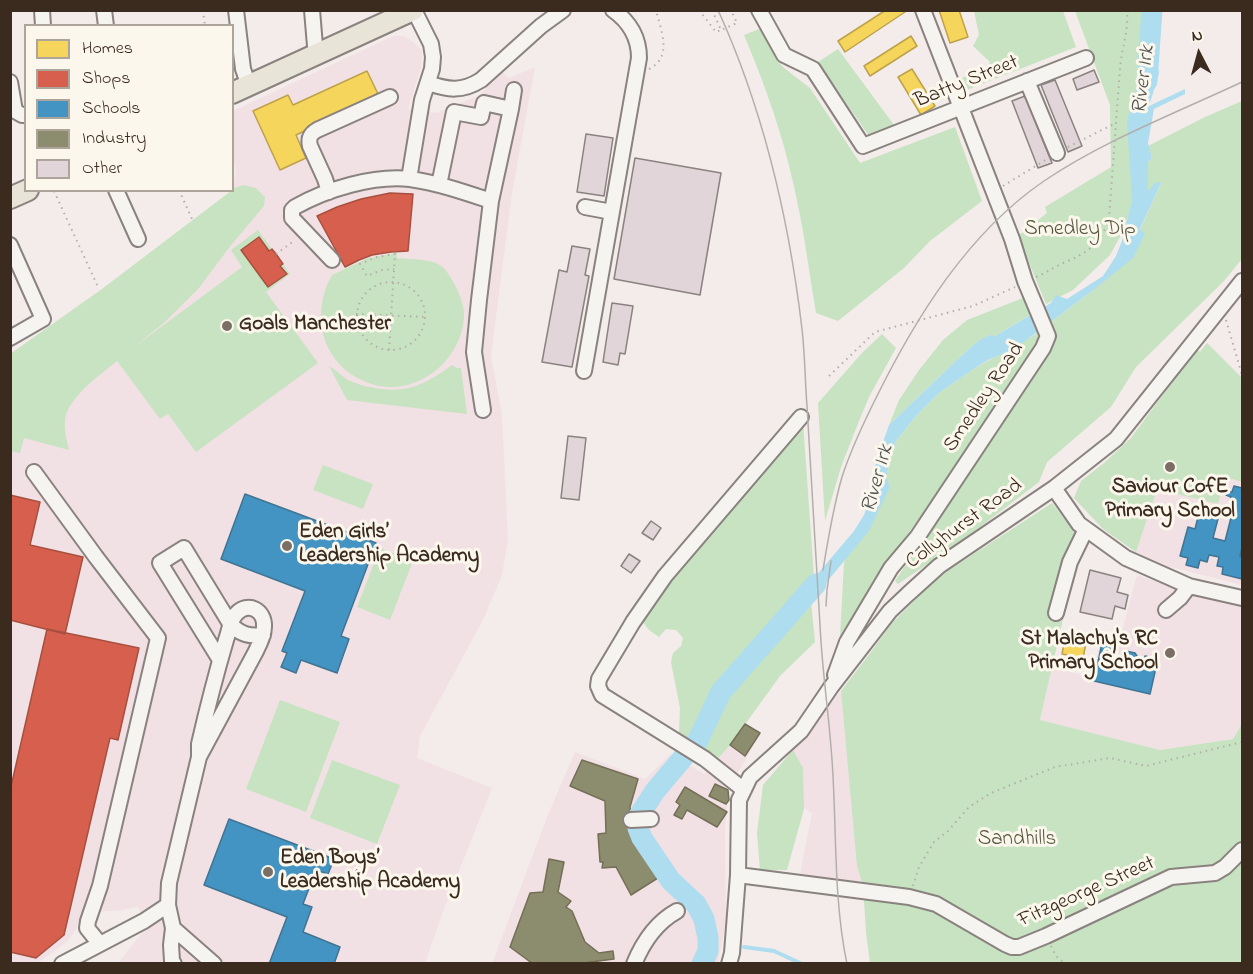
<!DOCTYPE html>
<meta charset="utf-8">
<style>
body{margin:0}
#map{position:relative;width:1253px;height:974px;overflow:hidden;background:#f3ecea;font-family:"Indie Flower",sans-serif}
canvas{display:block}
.frame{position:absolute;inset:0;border:12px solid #3b2a1e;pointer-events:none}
.legend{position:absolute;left:24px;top:24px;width:210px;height:168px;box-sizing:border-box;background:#fbf7ec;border:2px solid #aea59a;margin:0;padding:8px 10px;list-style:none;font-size:18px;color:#3b2a1e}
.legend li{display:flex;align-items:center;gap:12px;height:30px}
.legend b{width:30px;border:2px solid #aea59a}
.north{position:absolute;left:1169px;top:24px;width:60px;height:60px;-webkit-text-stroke:4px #fbf7ec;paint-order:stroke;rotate:354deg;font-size:16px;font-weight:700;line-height:24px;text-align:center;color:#3b2a1e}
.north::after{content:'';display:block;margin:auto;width:21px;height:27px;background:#3b2a1e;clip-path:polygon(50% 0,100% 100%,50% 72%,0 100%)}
</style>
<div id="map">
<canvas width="1253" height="974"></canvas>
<div class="frame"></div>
<ul class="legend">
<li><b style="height:16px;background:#f6d55c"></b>Homes</li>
<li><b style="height:16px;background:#d6604d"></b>Shops</li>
<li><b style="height:16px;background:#4393c3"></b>Schools</li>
<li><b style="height:16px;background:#8c8c6e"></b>Industry</li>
<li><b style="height:16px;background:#e2d5da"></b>Other</li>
</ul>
<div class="north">N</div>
</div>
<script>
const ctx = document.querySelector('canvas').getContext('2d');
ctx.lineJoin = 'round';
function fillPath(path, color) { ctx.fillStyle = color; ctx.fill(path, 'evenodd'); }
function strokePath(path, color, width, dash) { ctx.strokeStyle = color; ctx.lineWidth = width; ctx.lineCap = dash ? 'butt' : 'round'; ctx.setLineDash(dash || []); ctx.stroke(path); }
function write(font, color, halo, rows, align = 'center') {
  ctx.font = font + ' "Indie Flower",sans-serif'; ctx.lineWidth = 6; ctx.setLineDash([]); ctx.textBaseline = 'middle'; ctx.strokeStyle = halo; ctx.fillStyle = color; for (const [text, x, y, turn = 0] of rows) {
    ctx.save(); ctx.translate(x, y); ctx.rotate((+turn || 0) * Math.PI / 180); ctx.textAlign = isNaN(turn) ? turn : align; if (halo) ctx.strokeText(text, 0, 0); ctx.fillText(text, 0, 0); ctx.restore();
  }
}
fillPath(new Path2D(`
 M393,36H402L406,37L417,45L422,51L421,68L408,109L436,113L480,95L501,71L509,78L535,67L512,193L491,356L502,414L508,540L502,575L484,618L420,736L417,758L492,788L444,909L425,963H118L141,934L149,929L138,907L122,910L97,912L83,910L76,929L68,941L38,963L11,964V354L102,289L231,191L232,190L236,172L233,159V111Z
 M1207,343L1242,378V585L1167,566L1136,552L1103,529L1074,498L1081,481L1104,463L1131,438L1197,349L1200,352Z
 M1137,575L1185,592L1242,605V724L1233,739L1160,750L1040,720L1052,667L1093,678L1100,640L1120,639Z
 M868,656L899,891L800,874L812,813L763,785L841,691Z
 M745,724L760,733L743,765L729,785L725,831L726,921L718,963L492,964L547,817L575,752L645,779L671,754L704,774L730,745Z`), '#f2e1e4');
fillPath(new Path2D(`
 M974,11H1063L1076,47L964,91L958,81L967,75L983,77L990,62L973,46L979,35Z
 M1075,11H1145L1148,27L1132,114L1133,198L1125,228L1110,255L1073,290L1046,304L1018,236L1047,213L1045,207L1111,167L1110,105Z
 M762,28L776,59L784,68L810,88L860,163L955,127L982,201L930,241L904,268L838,321L816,313C809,272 804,229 794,187C783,135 765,85 744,35Z
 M838,49L894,125L869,136L818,62Z
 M1242,101V259L1223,282L1136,367L1111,407L1047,462L1039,482L963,540L898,584L895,581L1038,368L1056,336L1052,321L1092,291L1140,230L1161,183L1148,192V162L1152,159L1148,146L1205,117Z
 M244,185L256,188L265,197L264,206L228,249L199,288L165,322L134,347L242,267L231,250L258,230L290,274L266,292L318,363L196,452L168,414L160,419L117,361C100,375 66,399 65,421C64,431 67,441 69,450L24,438L20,453L11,451L10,354L102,289L231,191L234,188Z
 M397,253V258C409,259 428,259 438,264C446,268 451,278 455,285C459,293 463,303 464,311C466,357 419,397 375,385C357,380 341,370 331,353C317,329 318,300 332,275L368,258Z
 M1023,298L1030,315L995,336L978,341L959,358L889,425L899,400L919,370L943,340L967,320Z
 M1037,333L1039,337L1037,346L945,484L880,571L840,637L844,562L886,477L896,441L917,415L939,393L975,368L1028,339Z
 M882,334L896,348L869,397L859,421L841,467L825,521L818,403L862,353Z
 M1207,343L1242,378V482L1233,479L1226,480L1224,482L1218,504L1157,489L1136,552L1103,529L1074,498L1081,481L1104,463L1131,438L1197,349L1200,352Z
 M452,365L457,368H461L467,414L347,400L329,366C336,370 342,376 348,380C355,383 363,386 370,387C405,395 425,385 452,365Z
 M803,421L814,578C783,614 749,648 720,686C707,703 701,726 689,743L679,733L680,708L671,662L673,653L681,646L683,638L676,630L666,629L659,637L649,630L642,621L654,601L687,557Z
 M323,465L373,484L363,509L313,490Z
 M1052,503L1081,540L1040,720L1160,750L1233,739L1242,724V963H870L866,933L863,885L857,866L841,691L868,656L892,623L937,578Z
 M380,548L413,561L390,620L357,607Z
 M811,601L815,642L780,676L730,745L715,762L697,750L726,696L780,632L799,611Z
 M280,700L340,722L306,812L246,789Z
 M793,750L803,768L804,809L787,870H760L757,833L763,785Z
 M332,760L400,785L377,844L310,818Z`), '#c8e3c1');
fillPath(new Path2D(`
 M1159,54L1158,67L1159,73L1149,106L1185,89V94L1154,109L1148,143L1152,159L1148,162V191L1156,182L1161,183L1140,229L1145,234L1133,258L1092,291L1028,339L1012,350L988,360L975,368L939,393L917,415L896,441L886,477L890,487L869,531L811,601L799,611L798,597L854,531L864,515L873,490L872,474L889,425L959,358L978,341L990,335L995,336L1051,303L1056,295L1067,299L1103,276L1116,256L1122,241L1132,200L1127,121L1138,83L1142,55Z`), '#aeddf0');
const homes = new Path2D(`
 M886,10H908L845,52L838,41Z
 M939,10H959L968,37L950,43Z
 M911,36L917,46L870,76L864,66Z
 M912,69L935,106L921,115L898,77Z
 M367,71L379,96L296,135L306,158L280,170L253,111L288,95L293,105Z
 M1065,638L1086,643L1083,658L1062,654Z`);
fillPath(homes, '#f6d55c');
strokePath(homes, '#bea249', 1.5);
const shops = new Path2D(`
 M390,193L413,194L408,251L391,252L372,255L359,260L345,267L317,216L337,207L361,199Z
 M259,237L269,251L272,249L276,254L283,264L280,266L287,274L268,287L241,250Z
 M10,495L40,502L30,545L83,557L65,634L10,620Z
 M47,629L139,648L118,740L110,738L64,935L36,958L10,952V791Z`);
fillPath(shops, '#d6604d');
strokePath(shops, '#a8503f', 1.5);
const schools = new Path2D(`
 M1234,486L1242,488V548L1240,556L1242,557V579L1222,574L1223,567L1217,566L1219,557L1209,555L1207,562L1200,560L1198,568L1186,565L1188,558L1180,556L1188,527L1195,529L1201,505L1211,507L1210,513L1219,515L1213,538L1225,541L1235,502L1230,501L1231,497L1226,495L1227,491L1232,492Z
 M245,494L376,543L341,636L349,639L337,673L301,660L296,673L281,667L287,653L282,651L305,591L221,559Z
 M1102,643L1117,646L1115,658L1121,660L1122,654L1126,651L1135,653L1137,656L1135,665L1143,666L1145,656L1158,659L1150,694L1094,681Z
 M229,819L334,859L328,874L316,870L303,904L312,907L303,932L340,947L334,964H269L287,917L204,885Z`);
fillPath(schools, '#4393c3');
strokePath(schools, '#417492', 1.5);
const industry = new Path2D(`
 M745,724L760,733L745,756L730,745Z
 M582,760L638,779L630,807L633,838L661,876L631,895L616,867L602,868L603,862H600L598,834L606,833L605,801L570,786Z
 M715,784L728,790L729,800L726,804L709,796Z
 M685,787L727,812L717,827L687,810L682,819L674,815L680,805L676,802Z
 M549,859L564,862L558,892L571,901L566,907L572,911L585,942L599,953L613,951L614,959L576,964H533L510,947L530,893L543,892Z`);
fillPath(industry, '#8c8c6e');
strokePath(industry, '#746f56', 1.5);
strokePath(new Path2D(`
 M744,947L774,951L802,964`), '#aeddf0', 4);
strokePath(new Path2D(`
 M1147,81L1152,10
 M702,964L708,951V938L704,919L696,904L671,881L642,838L638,828L640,814L655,791L698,740L721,692L816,584`), '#aeddf0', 21);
const building = new Path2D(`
 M1094,70L1099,82L1077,90L1073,79Z
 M1055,80L1082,146L1068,152L1041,85Z
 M1025,96L1052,163L1038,168L1012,101Z
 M586,134L613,138L604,196L577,192Z
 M635,158L721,173L700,295L614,279Z
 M572,246L590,249L585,275L589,276L572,367L542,362L559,270L567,272Z
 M612,303L633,306L625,354L620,353L618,365L603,362Z
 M568,436L586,438L579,500L561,498Z
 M651,521L661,528L653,540L642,533Z
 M629,554L640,561L631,573L621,566Z
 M1090,570L1121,578L1117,592L1128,595L1125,609L1115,606L1112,619L1080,612Z`);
fillPath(building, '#e2d5da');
strokePath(building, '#89827f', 1.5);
const minor = new Path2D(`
 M42,10L43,26
 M104,10L106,26
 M236,10L243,69L249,86
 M312,10L315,46L319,53
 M759,10L784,55L813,69L863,146L1086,58
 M1027,81L1057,153
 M10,82L15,111L22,115H26
 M428,83C448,90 462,92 481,80L541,26L563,10
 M511,109L514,90
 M409,179L422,100L432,69L433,57L431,44L414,10
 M439,185L454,112L481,117L484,103L511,109L491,201L479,300L474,352L483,410
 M116,190L138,239
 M329,192L325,179L310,146C308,138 310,134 317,130L390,97
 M585,207L612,212
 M10,245L43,319L10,338
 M332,260L292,218V210L295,207C327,189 374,175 410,179C438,183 464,192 491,201
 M584,371L639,58C639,37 630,22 613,10
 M34,472L96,557L158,638L100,886L88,921L87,928L100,944
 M1054,488L1079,524L1126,558L1189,586L1242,598
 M1166,610L1180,598L1189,586
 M1056,613L1070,562L1086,529
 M220,660L160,563L184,548L231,625C241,634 249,637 263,635
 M835,675L847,642L891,568L918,536L1043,348L1048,336L1025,281L1012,239L923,10
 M744,790L705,759L602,695L598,686L599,679L633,622L665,576L801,417
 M631,820L651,819
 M738,875L909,897L936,904L1005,944L1012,947H1019L1046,936L1171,877L1215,873L1225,867L1242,850
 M168,905L169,883L199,757V744C207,709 216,674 226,640C229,632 230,620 236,614C248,601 265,610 264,627C264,636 259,645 255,653L199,757
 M173,928L171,945L172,961L174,964
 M62,964L144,921L168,905L173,928L214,964
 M634,964C643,942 657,922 677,911
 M729,964L732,953L738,875L739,800L750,777L801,731L831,687L890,611L908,594L939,566L1054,488L1116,439L1242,281`);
const highway = new Path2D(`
 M232,93L413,10
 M10,198L28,190`);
strokePath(minor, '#89827f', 18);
strokePath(highway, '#89827f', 24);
strokePath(new Path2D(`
 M203,10L205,26
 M699,10L716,32L721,30
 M712,10L721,30L737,23L731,10
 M130,26H140
 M649,69C673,57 661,31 656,10
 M1068,147L1116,123
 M1003,186L1047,159
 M179,190L192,219
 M54,191L98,287
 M276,254L295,240
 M1036,277C1046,273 1054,267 1063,263C1086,254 1103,243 1109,217C1113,168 1116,119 1120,70C1121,50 1129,31 1127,10
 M357 316a34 34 0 1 1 68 0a34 34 0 1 1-68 0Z
 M356,314L425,317
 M1226,320L1242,375
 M389,350L395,254L377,257L360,264L367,276L382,270L394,269
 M829,376L875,332L973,306L1015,287
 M913,886L919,867L934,842L948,831L969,807L991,793L1055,767L1110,758L1146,766L1242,742
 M1051,946L1056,956L1065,964`), '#b2afab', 2, [1.5, 4.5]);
strokePath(minor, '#f6f4f0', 14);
strokePath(highway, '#e8e4d7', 20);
strokePath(new Path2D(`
 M718,10C764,111 789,219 802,329C805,355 805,381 807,406C812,479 815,552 820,625C822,670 829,715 832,760C837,828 833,897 847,964
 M823,570C828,539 833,508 842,477C851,449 863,424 876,398C916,317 968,233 1044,181C1105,140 1176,113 1242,82
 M826,606L827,590L831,561`), '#b2afab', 1.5);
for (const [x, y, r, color] of [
 [227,326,6,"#7b6e65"],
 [1170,467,6,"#7b6e65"],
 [287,546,6,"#7b6e65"],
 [1170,653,6,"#7b6e65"],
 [268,872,6,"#7b6e65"]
]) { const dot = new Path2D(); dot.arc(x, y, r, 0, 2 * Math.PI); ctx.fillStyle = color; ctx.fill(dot); strokePath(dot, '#fbf7ec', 2); }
write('21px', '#3b2a1e', '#fbf7ec', [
 ["Batty Street",967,83,-22],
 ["Smedley Road",985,398,-56],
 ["Collyhurst Road",965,525,-36],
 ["Fitzgeorge Street",1087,893,-24]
]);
write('21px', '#56563e', '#fbf7ec', [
 ["Smedley Dip",1080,231],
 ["Sandhills",1017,841]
]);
write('bold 21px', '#3b2a1e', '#fbf7ec', [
 ["Goals Manchester",239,326],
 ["Saviour CofE",1170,489,"center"],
 ["Primary School",1170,513,"center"],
 ["Eden Girls’",299,534],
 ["Leadership Academy",299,558],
 ["St Malachy's RC",1158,641,"right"],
 ["Primary School",1158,665,"right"],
 ["Eden Boys’",280,860],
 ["Leadership Academy",280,884]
], 'left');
write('italic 22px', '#505553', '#fbf7ec', [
 ["River Irk",1145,80,-83],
 ["River Irk",879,479,-74]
]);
</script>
